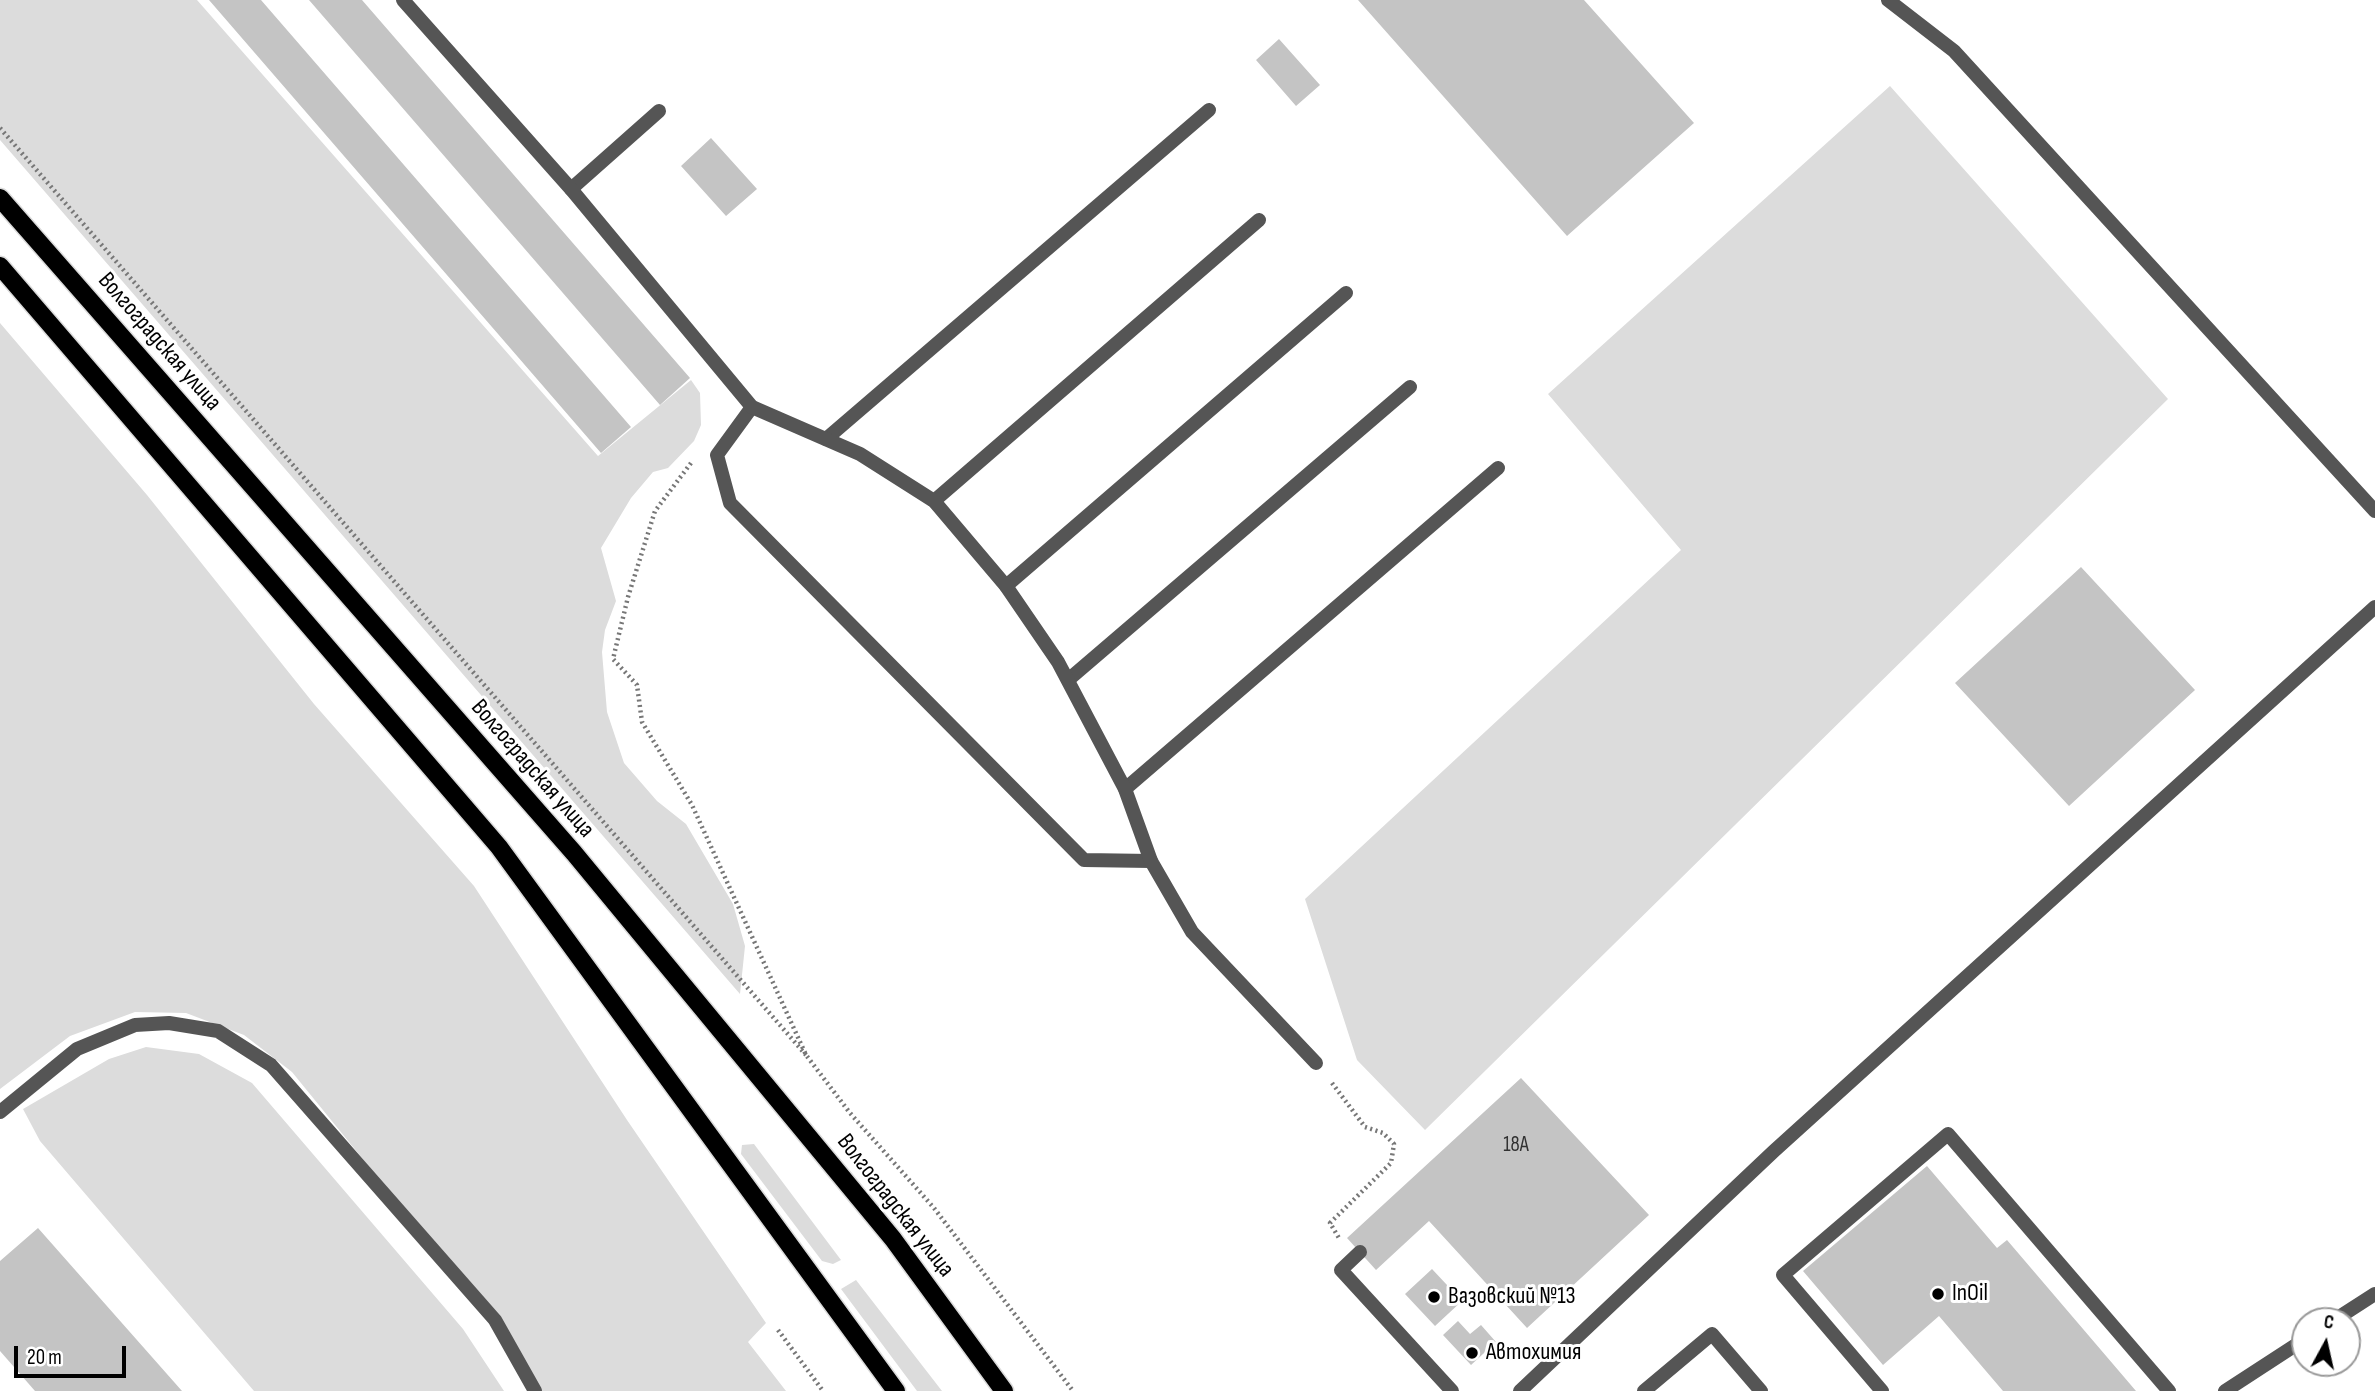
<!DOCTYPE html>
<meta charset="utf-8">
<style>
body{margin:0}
#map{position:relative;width:2375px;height:1391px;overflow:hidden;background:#fff;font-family:"Sofia Sans Condensed",sans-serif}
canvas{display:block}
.north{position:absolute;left:2291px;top:1307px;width:70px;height:70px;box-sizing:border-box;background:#fff;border:2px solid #999;border-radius:50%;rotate:8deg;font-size:19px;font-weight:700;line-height:28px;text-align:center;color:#000}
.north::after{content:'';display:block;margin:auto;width:24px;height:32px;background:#000;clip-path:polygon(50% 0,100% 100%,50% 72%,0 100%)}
.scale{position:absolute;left:14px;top:1346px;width:112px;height:32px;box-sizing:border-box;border:4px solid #000;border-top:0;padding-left:9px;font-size:21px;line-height:24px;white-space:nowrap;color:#000;-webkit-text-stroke:5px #fff;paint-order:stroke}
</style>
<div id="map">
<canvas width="2375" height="1391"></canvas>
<div class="north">С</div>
<div class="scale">20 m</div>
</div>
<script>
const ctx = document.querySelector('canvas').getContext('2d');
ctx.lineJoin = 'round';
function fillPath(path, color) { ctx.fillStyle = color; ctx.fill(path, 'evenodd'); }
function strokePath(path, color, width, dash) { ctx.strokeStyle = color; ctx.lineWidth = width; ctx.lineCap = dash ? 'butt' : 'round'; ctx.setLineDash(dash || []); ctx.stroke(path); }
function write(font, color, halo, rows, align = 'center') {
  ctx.font = font + ' "Sofia Sans Condensed",sans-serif'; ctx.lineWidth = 6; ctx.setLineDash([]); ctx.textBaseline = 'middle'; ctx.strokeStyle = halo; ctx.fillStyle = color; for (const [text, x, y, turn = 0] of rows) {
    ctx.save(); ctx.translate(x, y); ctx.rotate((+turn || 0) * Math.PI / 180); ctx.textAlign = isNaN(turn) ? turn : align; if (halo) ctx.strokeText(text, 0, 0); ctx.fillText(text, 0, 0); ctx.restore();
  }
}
fillPath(new Path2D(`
 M0,0H197L598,456L691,380L700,393L701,425L694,441L668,468L653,472L631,498L601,548L616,601L605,630L602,652L607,712L624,763L657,801L686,824L733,904L745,946L740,994L0,140Z
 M1890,86L2168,399L1425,1130L1357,1060L1305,899L1681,550L1548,394Z
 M0,323L147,495L314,704L474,886L627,1120L766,1323L748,1342L786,1391H539L500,1317L388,1190L292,1072L244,1035L186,1013L135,1012L70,1036L0,1089Z
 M146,1047L199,1054L252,1083L463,1329L504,1391H254L40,1141L23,1109L109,1059Z
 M754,1144L841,1260L833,1264L822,1261L741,1154L742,1145Z
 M856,1280L942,1391H917L841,1289Z`), '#dcdcdc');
fillPath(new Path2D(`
 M209,0H261L631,427L601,453Z
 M309,0H362L690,378L660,405Z
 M1358,0H1584L1694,123L1567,236Z
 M1279,39L1320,85L1296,106L1256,60Z
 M711,138L757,189L726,216L681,166Z
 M2081,567L2195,690L2069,806L1955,683Z
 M1521,1078L1649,1215L1527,1328L1429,1221L1376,1270L1347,1238Z
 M1927,1166L1997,1248L2007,1240L2136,1391H2003L1939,1316L1883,1365L1803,1271Z
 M38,1228L182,1391H35L0,1351V1261Z
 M1432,1269L1462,1301L1435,1326L1405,1294Z
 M1458,1321L1470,1334L1481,1325L1496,1342L1471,1365L1443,1335Z`), '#c4c4c4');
const primary = new Path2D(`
 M0,198L574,853L893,1239L1004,1391
 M0,266L499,847L896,1391`);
strokePath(primary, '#dbdbdb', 21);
strokePath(new Path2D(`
 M0,128L806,1055
 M691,463L655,511L628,597L613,659L637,685L642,722L692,805L806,1055L850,1113L934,1208L1073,1391
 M1332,1083L1365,1127L1383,1133L1394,1144L1391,1163L1330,1223L1339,1238
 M778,1330L823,1391`), '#777', 4.5, [2, 3.5]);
strokePath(new Path2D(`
 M1888,0L1954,51L2375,511
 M571,189L659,111
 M752,407L717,455L730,503L1084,860L1151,861
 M826,439L1209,110
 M934,501L1259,220
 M1006,586L1346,293
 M1068,680L1410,387
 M1125,789L1498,468
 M0,1112L77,1049L135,1025L169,1023L218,1031L271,1065L495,1320L535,1391
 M1360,1252L1341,1270L1452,1391
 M2333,1321L2375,1294
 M1520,1391L1774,1151L2375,607
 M1644,1391L1712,1334L1761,1391
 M1882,1391L1783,1275L1948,1134L2169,1391
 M2225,1391L2305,1339`), '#555', 14);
strokePath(new Path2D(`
 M403,0L571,189L752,407L860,454L934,501L1006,586L1058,662L1125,789L1151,861L1192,932L1316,1063`), '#555', 14);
strokePath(primary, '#000', 18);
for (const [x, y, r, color] of [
 [1938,1294,7,"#000"],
 [1434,1297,7,"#000"],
 [1472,1353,7,"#000"]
]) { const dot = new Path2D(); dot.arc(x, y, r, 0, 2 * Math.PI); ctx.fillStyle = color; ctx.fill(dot); strokePath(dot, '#fff', 2.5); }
write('21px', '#313131', null, [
 ["18А",1516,1146]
]);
write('24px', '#000', '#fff', [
 ["Волгоградская улица",159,342,49],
 ["Волгоградская улица",532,769,49],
 ["Волгоградская улица",895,1206,52]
]);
write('24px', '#000', '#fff', [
 ["InOil",1952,1294],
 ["Вазовский №13",1448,1297],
 ["Автохимия",1486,1353]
], 'left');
</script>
